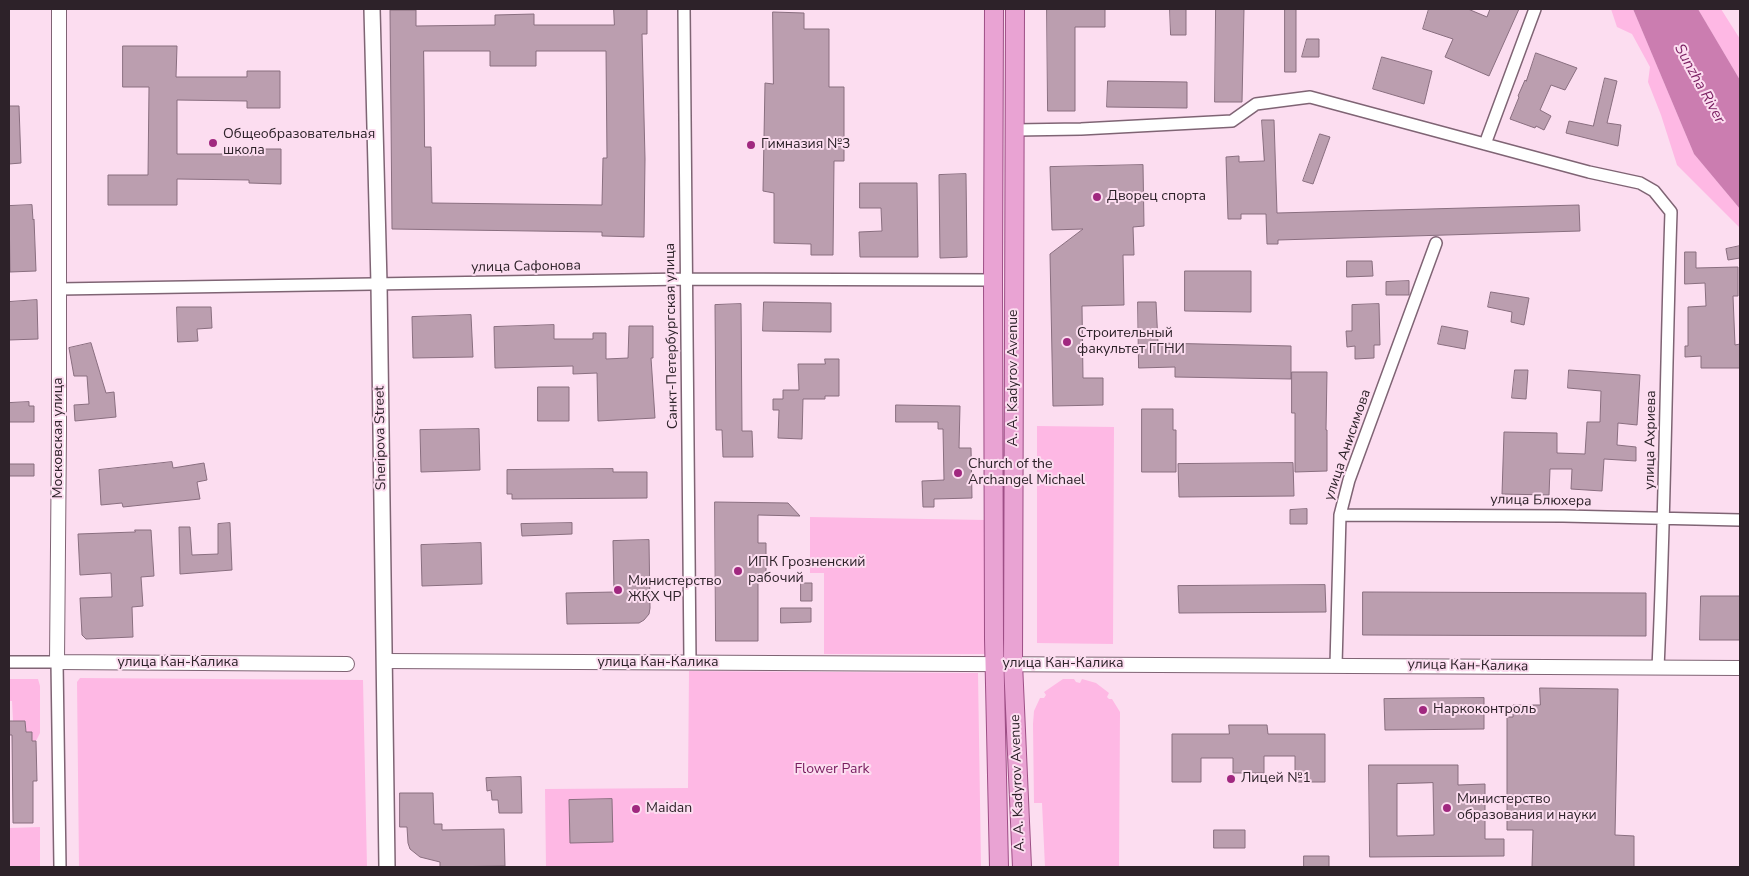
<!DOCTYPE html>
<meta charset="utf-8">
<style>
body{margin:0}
#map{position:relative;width:1749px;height:876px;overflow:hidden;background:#fcddf0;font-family:"Nunito Sans",sans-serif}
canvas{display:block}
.frame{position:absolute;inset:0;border:10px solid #2d2229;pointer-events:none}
</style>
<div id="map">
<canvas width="1749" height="876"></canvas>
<div class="frame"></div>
</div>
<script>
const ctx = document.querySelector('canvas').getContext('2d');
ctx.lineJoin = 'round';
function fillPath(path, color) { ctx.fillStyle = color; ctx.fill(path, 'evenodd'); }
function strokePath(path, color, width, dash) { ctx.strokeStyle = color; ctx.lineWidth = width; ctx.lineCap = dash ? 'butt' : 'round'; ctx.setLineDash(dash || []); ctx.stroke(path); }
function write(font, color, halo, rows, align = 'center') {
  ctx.font = font + ' "Nunito Sans",sans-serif'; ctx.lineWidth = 4; ctx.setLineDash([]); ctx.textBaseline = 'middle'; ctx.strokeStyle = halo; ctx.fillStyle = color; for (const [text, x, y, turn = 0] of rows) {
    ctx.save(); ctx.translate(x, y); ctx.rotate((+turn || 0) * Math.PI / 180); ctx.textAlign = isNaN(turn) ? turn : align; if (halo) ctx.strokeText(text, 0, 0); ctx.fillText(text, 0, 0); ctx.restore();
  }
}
fillPath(new Path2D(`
 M1611,9H1633L1694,154L1740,209V228L1677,165L1661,115L1648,82L1650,67L1632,34L1617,27Z
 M1698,9H1721L1740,39V80Z
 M1037,426L1114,427L1113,644L1037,643Z
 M810,517L986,520V654H824V573H810Z
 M689,671L978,673L981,867H546L545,789L688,788Z
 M80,678L363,680L367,867H79L77,682Z
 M9,679H38L40,686V733L36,741H32V732H26L25,721H13L12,701H9Z
 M1063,679H1074L1076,682L1080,683L1082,679L1096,683L1109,693L1107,697L1109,699H1112L1120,712L1119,867H1045L1042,803H1034L1033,724L1034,711L1040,698H1044L1046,695L1044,692Z
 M40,827V867H9V828Z`), '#feb8e4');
fillPath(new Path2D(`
 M1633,9H1698L1740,80V209L1694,154Z`), '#cb7db0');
const building = new Path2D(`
 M614,9H647V34H642L645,159L644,237L602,236V232L392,229L390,10H416V26L495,25V15L534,14V25H614ZM424,51H490V66H536V51H606L607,158H603L602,205L432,203L431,147H425Z
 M1047,9H1105V27H1075V111H1048Z
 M1170,9H1186V35H1171Z
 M1216,9H1244L1242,102H1215Z
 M1285,9H1296V72H1285Z
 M1429,9H1468L1487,17L1490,9H1519L1489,76L1445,57L1453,39L1423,29Z
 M773,12L804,13V29H829V87H844V161H834L833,255H811V244L774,243V193L763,191L765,83L773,84Z
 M1307,39H1319V57H1302Z
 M123,46H177L176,77H247V71H280V108H247V101L177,100V154H249V149H281V184L249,183V180L177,179V205H108V175H148L149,87H123Z
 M1536,53L1577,68L1565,90L1551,85L1540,110L1551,116L1544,130L1536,126L1535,128L1510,119L1519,97L1518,96L1525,80L1526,81Z
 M1382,57L1432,71L1424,104L1373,89Z
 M1605,78L1617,81L1607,123L1621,125L1618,146L1566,133L1569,121L1593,126Z
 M1108,81L1187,82V108L1107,107Z
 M9,106H19L21,163L9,164Z
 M1262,120H1274L1277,213L1579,205L1580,231L1278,240V244H1267L1266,214H1241V219H1228L1226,157L1239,156V162L1264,161Z
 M1320,134L1330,137L1313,184L1303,181Z
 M1143,165L1144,226L1133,227L1134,255H1123L1124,305L1082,306L1083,378H1103V405L1053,406L1050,254L1083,229L1052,230L1050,167Z
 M966,174L967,257L940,258L939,175Z
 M860,183H917L918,257H860L859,232L882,231L881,208H860Z
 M32,205L33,220L34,219L36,271L10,272L9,206Z
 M1740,246V258L1728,260L1726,249Z
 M1685,252H1696V268L1738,267V296H1733L1735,345L1740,344V368H1701V356L1685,357V346H1688V307L1706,306L1705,283L1685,284Z
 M1347,261H1372L1373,276L1347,277Z
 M1185,271H1251V312L1185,311Z
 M1409,281V295H1386V282Z
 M1491,292L1529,298L1524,325L1511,322L1512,312L1488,307Z
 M37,300L38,339L9,340V302Z
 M764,302L831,303V332L763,331Z
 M1138,302H1156L1158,343L1291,346V379L1175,377V367L1139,368Z
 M741,304L742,431H752L753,457H723L722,430H716L715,305Z
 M1379,304L1380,345H1374V358L1355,359V346L1347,347L1346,331H1352V305Z
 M177,307H211L212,328L197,329L198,341L178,342Z
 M471,315L473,357L413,358L412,317Z
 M554,325V339H593V333H606V359L628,358L629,326H653V358H651L655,418L598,421L597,373L573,374V366L495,368L494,327Z
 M1442,326L1468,331L1465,349L1438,344Z
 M91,343L106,393L114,392L116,417L75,421L74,405L89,404L87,376H74L69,348Z
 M825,359H839V396H825V399H803L802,439L778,438L779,410H773V399H783V390H799L798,364H825Z
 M1515,370H1528L1526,399L1512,398Z
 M1569,370L1640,375L1637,425L1618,423L1617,445L1636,447V461L1604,459L1602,491L1571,489L1572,469H1550L1549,495L1502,494L1504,432L1557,433V453L1585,454L1587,422H1600L1601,391L1568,388Z
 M1292,372H1327L1326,430H1327V471L1295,472V413H1292Z
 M538,387H569V421H538Z
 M29,402V406H34V422H9V403Z
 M896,405L960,406L959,448H971L972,498L934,499V507H923L922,481L944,480L943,429H938V422H896Z
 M1142,409H1173V430H1176V472H1142Z
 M479,429L480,470L421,472L420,430Z
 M172,462L173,468L204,463L207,480L197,482L200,499L123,507L122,503L101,505L99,470Z
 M1293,463L1294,496L1179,497L1178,464Z
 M9,464H34V476H9Z
 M613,469V472H647V498L512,499V494H507V470Z
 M715,502L788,503L800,516L758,515V543H766V574H758V641H716Z
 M1307,509V524H1290V510Z
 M230,523L232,570L180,574L179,527H190L192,555L218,554V524Z
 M572,523V534L522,536L521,524Z
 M135,530H151L154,576L141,577L143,606L132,607L133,637L86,639L82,635L80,598L112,597L111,573L80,575L78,534L135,532Z
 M649,540L650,608L649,614L644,620L639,623L567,624L566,593L614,592L613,541Z
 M481,543L482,584L422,586L421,545Z
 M801,583H812V601H801Z
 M1325,585L1326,612L1179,613L1178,586Z
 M1363,592L1646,593V636L1363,635Z
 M1701,596H1740V640H1700Z
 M781,608H811V622L781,623Z
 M1540,688L1618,689L1615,835L1634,836V867H1532L1533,830H1507V717H1513V705H1540Z
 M1484,698V729L1385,730L1384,699Z
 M9,721H25L26,732H32V741H36L37,781H33V823H13L12,735H9Z
 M1229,725H1267L1268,734H1325V782H1295V756H1264V773H1233V758H1201V782H1172V734H1229Z
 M1369,765H1458V785L1485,784V839H1504V856L1370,857ZM1433,783L1434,835L1397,836V784Z
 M521,777L522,813H499L498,800H492L491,790L487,791L486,778Z
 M400,793H433L434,824H442V830L504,829L505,866L440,867V862L420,857L410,849L408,843L407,827H400Z
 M612,799L613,842L570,843L569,800Z
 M1214,830H1245V848H1214Z
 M1304,856H1329V867H1304Z`);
fillPath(building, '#bb9eaf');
strokePath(building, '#896e7f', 1);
const minor = new Path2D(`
 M684,9L690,662
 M1015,130L1081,129L1232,121L1256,104L1310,97L1589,172L1640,183L1654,191L1671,212C1666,364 1665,516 1658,668
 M1485,144L1535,9
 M59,289L686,279L993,280
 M1340,515L1563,516L1740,520
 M9,662H57L60,867
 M1336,665L1340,515L1349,480L1436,243`);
const tertiary = new Path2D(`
 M59,9V431L57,662L347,664
 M385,661L1740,668`);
const secondary = new Path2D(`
 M372,9L379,284L387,867`);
const primary = new Path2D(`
 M994,9L993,280L994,639L999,867
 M1015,9L1013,663L1022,867`);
strokePath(minor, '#7f6474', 14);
strokePath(tertiary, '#7f6474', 16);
strokePath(secondary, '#7f6474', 18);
strokePath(primary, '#9d4e85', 20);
strokePath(minor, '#fff', 11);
strokePath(tertiary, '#fff', 14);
strokePath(secondary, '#fff', 15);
strokePath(primary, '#e9a3d3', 18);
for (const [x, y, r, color] of [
 [213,143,5,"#a0287f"],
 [751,145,5,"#a0287f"],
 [1097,197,5,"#a0287f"],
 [1067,342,5,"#a0287f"],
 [958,473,5,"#a0287f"],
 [738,571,5,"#a0287f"],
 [618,590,5,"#a0287f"],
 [1423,710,5,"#a0287f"],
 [1231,779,5,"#a0287f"],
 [1447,808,5,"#a0287f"],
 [636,809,5,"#a0287f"]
]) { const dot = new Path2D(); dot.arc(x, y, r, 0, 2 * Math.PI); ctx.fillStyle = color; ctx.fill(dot); strokePath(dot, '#fcddf0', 2); }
write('14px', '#2d2229', '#fcddf0', [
 ["Общеобразовательная",223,135],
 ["школа",223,151],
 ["Гимназия №3",761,145],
 ["Дворец спорта",1107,197],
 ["Строительный",1077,334],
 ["факультет ГГНИ",1077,350],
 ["Church of the",968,465],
 ["Archangel Michael",968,481],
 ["ИПК Грозненский",748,563],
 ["рабочий",748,579],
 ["Министерство",628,582],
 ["ЖКХ ЧР",628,598],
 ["Наркоконтроль",1433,710],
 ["Лицей №1",1241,779],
 ["Министерство",1457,800],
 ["образования и науки",1457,816],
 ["Maidan",646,809]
], 'left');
write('14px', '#2d2229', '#fcddf0', [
 ["улица Сафонова",526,267,-1],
 ["Санкт-Петербургская улица",672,336,-91],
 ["A. A. Kadyrov Avenue",1014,378,-90],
 ["Московская улица",59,438,-90],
 ["Sheripova Street",381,438,-91],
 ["улица Ахриева",1651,440,-89],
 ["улица Анисимова",1348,445,-71],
 ["улица Блюхера",1541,501,1],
 ["улица Кан-Калика",178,663],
 ["улица Кан-Калика",658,663],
 ["улица Кан-Калика",1063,664],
 ["улица Кан-Калика",1468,666,1],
 ["A. A. Kadyrov Avenue",1018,783,-92]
]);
write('14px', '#781d5f', '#fcddf0', [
 ["Flower Park",832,770]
]);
write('italic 15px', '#791d60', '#fcddf0', [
 ["Sunzha River",1699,84,61]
]);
</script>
